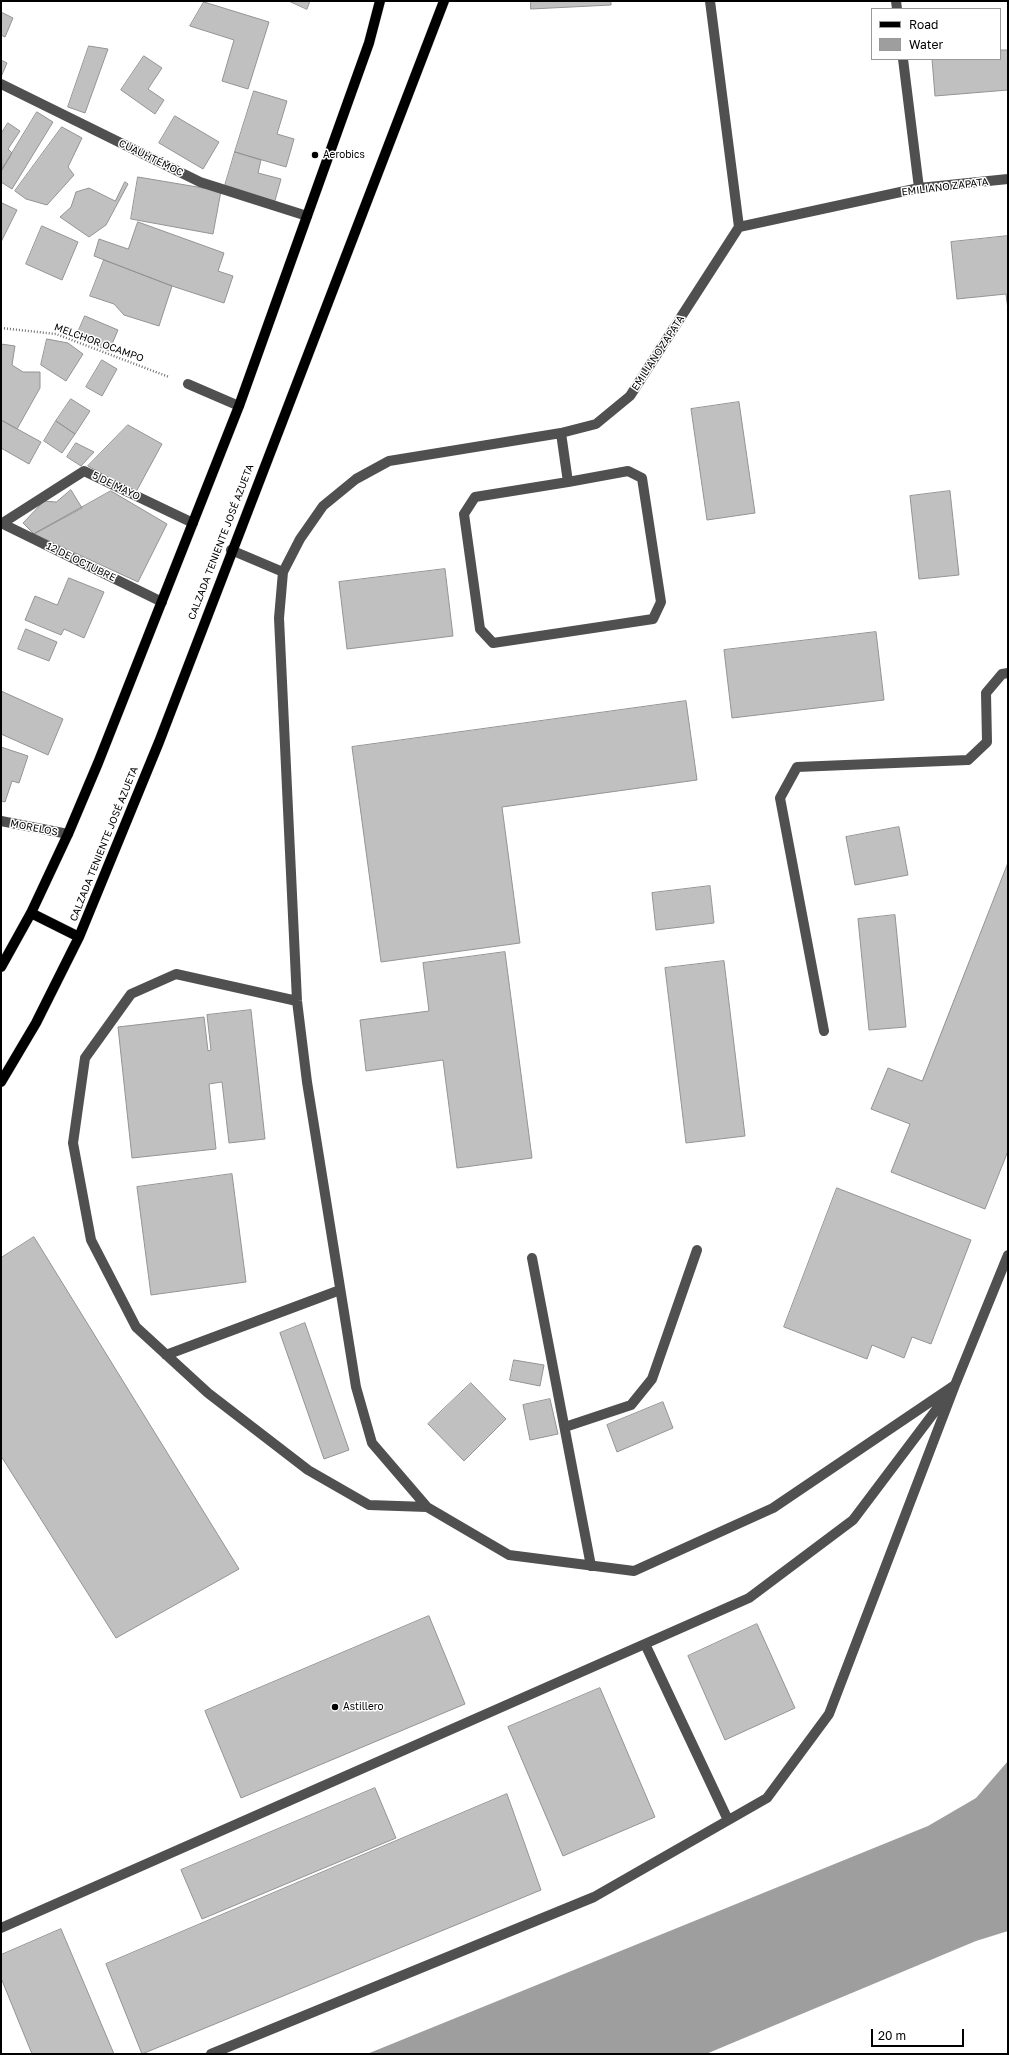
<!DOCTYPE html>
<meta charset="utf-8">
<style>
body{margin:0}
#map{position:relative;width:1009px;height:2055px;overflow:hidden;background:#fff;font-family:"Golos Text",sans-serif}
canvas{display:block}
.frame{position:absolute;inset:0;border:2px solid #000;pointer-events:none}
.legend{position:absolute;left:871px;top:8px;width:130px;height:52px;box-sizing:border-box;background:#fff;border:1px solid #999;margin:0;padding:5px 7px;list-style:none;font-size:12px;color:#000}
.legend li{display:flex;align-items:center;gap:8px;height:20px}
.legend b{width:20px;border:1px solid #999}
.scale{position:absolute;left:871px;top:2029px;width:93px;height:18px;box-sizing:border-box;border:2px solid #000;border-top:0;padding-left:5px;font-size:12px;line-height:14px;white-space:nowrap;color:#000;-webkit-text-stroke:3px #fff;paint-order:stroke}
</style>
<div id="map">
<canvas width="1009" height="2055"></canvas>
<div class="frame"></div>
<ul class="legend">
<li><b style="height:5px;background:#000"></b>Road</li>
<li><b style="height:11px;background:#9e9e9e"></b>Water</li>
</ul>
<div class="scale">20 m</div>
</div>
<script>
const ctx = document.querySelector('canvas').getContext('2d');
ctx.lineJoin = 'round';
function fillPath(path, color) { ctx.fillStyle = color; ctx.fill(path, 'evenodd'); }
function strokePath(path, color, width, dash) { ctx.strokeStyle = color; ctx.lineWidth = width; ctx.lineCap = dash ? 'butt' : 'round'; ctx.setLineDash(dash || []); ctx.stroke(path); }
function write(font, color, halo, rows, align = 'center') {
  ctx.font = font + ' "Golos Text",sans-serif'; ctx.lineWidth = 3; ctx.setLineDash([]); ctx.textBaseline = 'middle'; ctx.strokeStyle = halo; ctx.fillStyle = color; for (const [text, x, y, turn = 0] of rows) {
    ctx.save(); ctx.translate(x, y); ctx.rotate((+turn || 0) * Math.PI / 180); ctx.textAlign = isNaN(turn) ? turn : align; if (halo) ctx.strokeText(text, 0, 0); ctx.fillText(text, 0, 0); ctx.restore();
  }
}
fillPath(new Path2D(`
 M1008,1761V1931L976,1941L706,2054H367L928,1826L976,1798Z`), '#9e9e9e');
const building = new Path2D(`
 M289,1H310L307,9Z
 M531,1H611V5L531,9Z
 M204,2L269,22L248,89L222,81L234,40L190,26Z
 M1,12L13,18L5,37L1,35Z
 M89,46L108,49L85,113L68,107Z
 M1000,50H1008V90L935,96L932,59H1000Z
 M144,56L162,68L148,89L164,100L155,114L121,90Z
 M1,60L7,63L1,77Z
 M254,91L287,101L277,134L294,139L286,167L235,152Z
 M37,112L53,122L12,189L1,182V171Z
 M175,116L219,142L203,169L159,143Z
 M8,123L20,131L8,149L12,153L2,170L1,134Z
 M62,127L82,138L68,167L74,175L47,205L26,199L15,191Z
 M235,152L261,160L258,173L281,179L274,204L224,189Z
 M138,177L221,191L213,234L131,219Z
 M125,182L128,184L106,225L89,237L60,217L71,207L76,192L89,188L115,201Z
 M2,203L17,210L1,242V206Z
 M138,222L224,253L218,271L233,276L224,303L172,286L94,256L99,239L128,249Z
 M42,226L78,242L62,280L26,264Z
 M1008,236V310L1006,294L957,299L951,242Z
 M104,260L172,286L159,326L124,315L114,304L90,296Z
 M85,316L118,330L109,351L76,337Z
 M47,339L68,343L83,354L66,381L41,365Z
 M1,344L15,346L12,365L23,372H40V388L17,429L1,420Z
 M102,360L117,369L102,396L86,387Z
 M71,399L90,411L75,434L56,421Z
 M739,402L755,513L707,520L691,409Z
 M1,420L41,442L29,464L1,448Z
 M56,421L75,434L62,453L44,441Z
 M128,425L162,444L136,492L88,466Z
 M76,443L94,452L81,466L67,457Z
 M71,490L82,508L34,534L23,523L44,501L56,502Z
 M111,491L167,524L138,582L34,534Z
 M950,491L959,575L919,579L910,496Z
 M445,569L453,636L347,649L339,582Z
 M69,578L104,592L84,638L64,629L61,635L25,620L35,596L57,605Z
 M26,629L57,642L49,661L18,649Z
 M876,632L884,700L732,718L724,650Z
 M1,691L63,719L48,755L1,734Z
 M686,701L697,780L502,807L520,943L381,962L352,747Z
 M1,747L28,756L19,783L12,781L5,802L1,801Z
 M899,827L908,875L855,885L846,837Z
 M1008,863V1151L985,1209L891,1172L910,1124L871,1109L888,1068L922,1081Z
 M710,886L714,923L656,930L652,893Z
 M895,915L906,1027L869,1030L858,919Z
 M505,952L532,1158L457,1168L443,1060L366,1071L360,1020L429,1011L423,963Z
 M724,961L745,1136L686,1143L665,968Z
 M251,1010L265,1139L229,1143L222,1082L209,1084L216,1149L132,1158L118,1027L204,1017L208,1051L211,1050L207,1015Z
 M232,1174L246,1282L151,1295L137,1187Z
 M837,1188L971,1240L931,1344L912,1337L904,1358L872,1345L867,1359L784,1327Z
 M34,1237L239,1569L116,1638L1,1456V1258Z
 M305,1323L349,1450L324,1459L280,1333Z
 M514,1360L544,1365L540,1386L510,1380Z
 M471,1383L506,1419L464,1461L428,1424Z
 M550,1399L558,1434L530,1440L523,1405Z
 M663,1402L673,1428L617,1452L607,1425Z
 M429,1616L465,1704L241,1798L205,1711Z
 M757,1624L795,1708L725,1740L688,1656Z
 M600,1688L655,1817L563,1856L508,1727Z
 M375,1788L396,1838L202,1919L181,1870Z
 M507,1794L541,1890L142,2054L106,1964Z
 M61,1929L114,2054H32L1,1978V1955Z`);
fillPath(building, '#c0c0c0');
strokePath(building, '#949494', 1);
const major = new Path2D(`
 M31,913L79,937
 M1,967L31,913L68,834L98,763L239,406L369,43L380,1
 M1,1082L36,1023L79,937L159,742L444,1`);
strokePath(major, '#dbdbdb', 11);
strokePath(new Path2D(`
 M1,328L56,334L169,377`), '#727272', 2.5, [1, 2]);
strokePath(new Path2D(`
 M710,1L739,227
 M896,1L897,9
 M903,59L919,188
 M1,84L200,182L307,216
 M188,384L239,406
 M561,433L568,482L628,471L642,478L661,602L653,619L493,643L480,629L464,514L475,497L568,482
 M1,523L162,602
 M1,524L84,471L193,523
 M231,550L283,572L300,539L323,506L356,479L389,461L561,433L596,424L630,396L739,227L919,188L1008,179
 M283,572L279,618L297,1001L307,1082L356,1387L372,1443L427,1507L509,1555L634,1571L773,1508L955,1385
 M1,821L68,834
 M297,1001L176,974L131,994L85,1058L73,1143L91,1240L136,1327L208,1393L308,1470L369,1505L427,1507
 M824,1031L780,798L797,767L968,760L987,742L986,693L1002,674L1008,673
 M532,1258L591,1566
 M166,1355L340,1290
 M565,1427L631,1405L652,1379L697,1250
 M645,1644L728,1820
 M1,1928L749,1598L853,1520L948,1394
 M211,2054L594,1897L767,1798L829,1714L955,1385L1008,1255`), '#505050', 10);
strokePath(major, '#000', 10);
for (const [x, y, r, color] of [
 [315,155,4,"#000"],
 [335,1707,4,"#000"]
]) { const dot = new Path2D(); dot.arc(x, y, r, 0, 2 * Math.PI); ctx.fillStyle = color; ctx.fill(dot); strokePath(dot, '#fff', 1.5); }
write('10px', '#000', '#fff', [
 ["Aerobics",323,155],
 ["Astillero",343,1707]
], 'left');
write('10px', '#000', '#fff', [
 ["CUAUHTÉMOC",151,158,26],
 ["EMILIANO ZAPATA",945,187,-7],
 ["MELCHOR OCAMPO",99,343,20],
 ["EMILIANO ZAPATA",658,353,-57],
 ["5 DE MAYO",116,486,26],
 ["CALZADA TENIENTE JOSÉ AZUETA",221,542,-69],
 ["12 DE OCTUBRE",81,562,26],
 ["MORELOS",34,828,11],
 ["CALZADA TENIENTE JOSÉ AZUETA",104,844,-68]
]);
</script>
